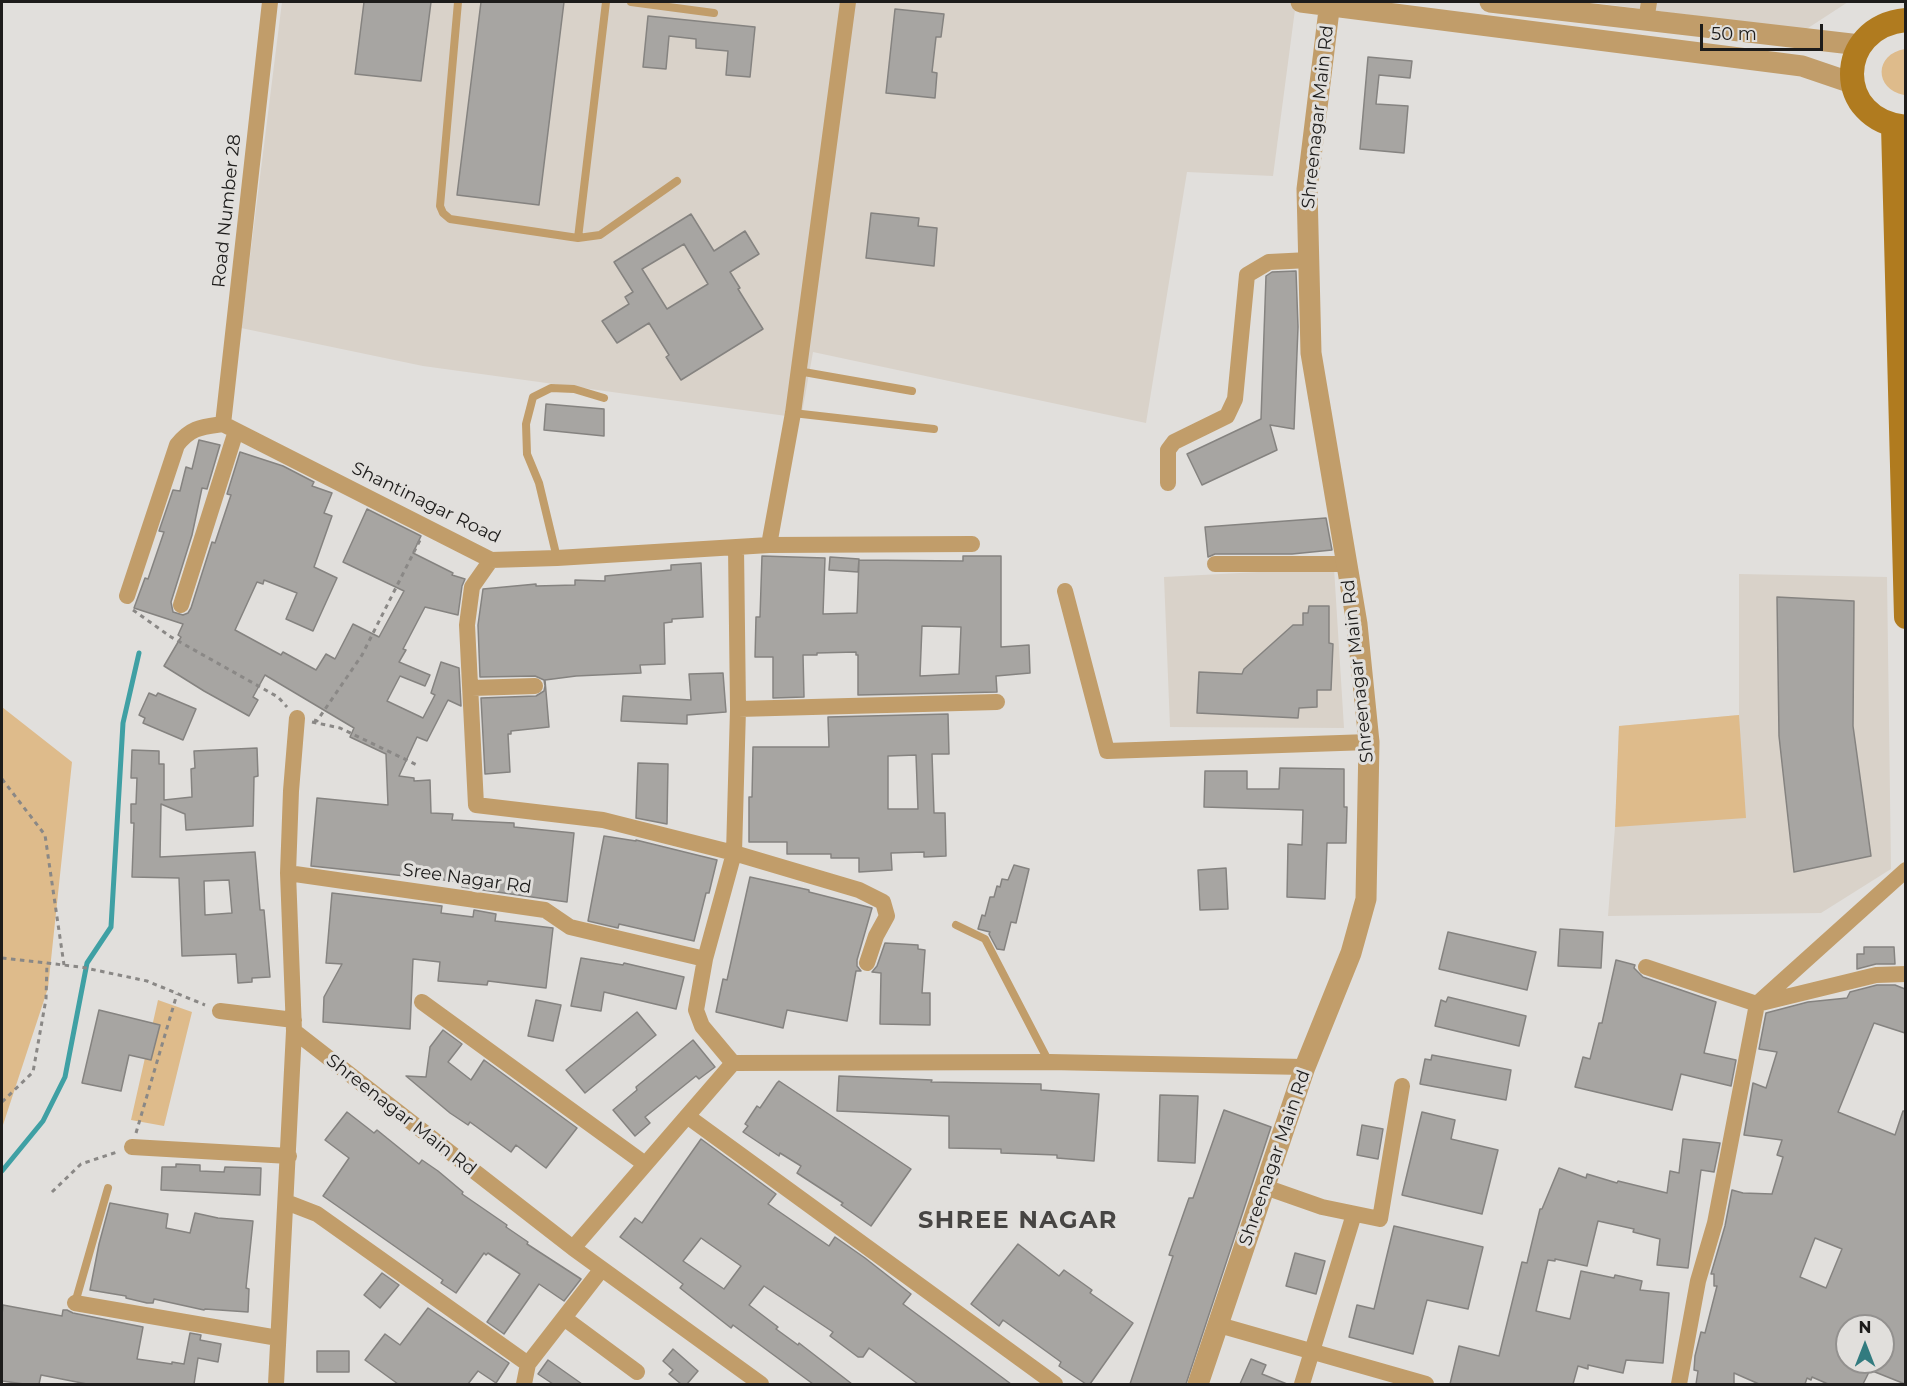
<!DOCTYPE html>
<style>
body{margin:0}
#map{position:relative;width:1907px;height:1386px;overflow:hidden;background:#e1dfdc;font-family:Montserrat,sans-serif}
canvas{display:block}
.frame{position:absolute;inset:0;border:3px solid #1d1c1b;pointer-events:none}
.north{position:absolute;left:1835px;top:1314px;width:60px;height:60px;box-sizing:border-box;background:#e1dfdc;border:2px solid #93918f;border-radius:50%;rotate:0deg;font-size:16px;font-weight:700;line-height:24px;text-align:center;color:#1d1c1b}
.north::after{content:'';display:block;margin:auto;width:21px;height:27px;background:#327b7f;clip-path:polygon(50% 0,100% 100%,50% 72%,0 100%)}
.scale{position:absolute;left:1700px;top:24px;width:123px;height:27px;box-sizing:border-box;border:3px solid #1d1c1b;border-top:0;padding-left:8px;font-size:18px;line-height:21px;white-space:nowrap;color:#1d1c1b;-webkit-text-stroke:4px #e1dfdc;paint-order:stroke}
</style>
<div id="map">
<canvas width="1907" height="1386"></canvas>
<div class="frame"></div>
<div class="north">N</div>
<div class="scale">50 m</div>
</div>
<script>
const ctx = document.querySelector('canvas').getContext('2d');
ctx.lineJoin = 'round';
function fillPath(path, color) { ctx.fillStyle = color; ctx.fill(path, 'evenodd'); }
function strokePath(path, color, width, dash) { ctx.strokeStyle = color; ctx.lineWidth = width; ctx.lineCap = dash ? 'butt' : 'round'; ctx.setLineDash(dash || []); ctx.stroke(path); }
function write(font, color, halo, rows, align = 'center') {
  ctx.font = font + ' Montserrat,sans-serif'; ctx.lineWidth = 6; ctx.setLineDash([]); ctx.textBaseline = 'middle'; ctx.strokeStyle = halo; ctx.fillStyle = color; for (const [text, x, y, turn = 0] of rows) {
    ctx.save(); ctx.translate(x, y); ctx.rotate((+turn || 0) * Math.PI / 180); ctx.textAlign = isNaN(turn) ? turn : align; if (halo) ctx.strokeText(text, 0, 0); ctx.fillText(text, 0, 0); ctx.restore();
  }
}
fillPath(new Path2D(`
 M282,2H1296L1273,176L1187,172L1146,423L813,352L801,418L423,366L241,328Z
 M1588,2H1848L1805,30Z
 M1334,568L1344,728L1170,727L1164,577Z
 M1739,574L1887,577L1891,869L1821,913L1608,916L1615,827L1619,726L1739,715Z`), '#d9d2c9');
fillPath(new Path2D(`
 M1905,49L1906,95H1904C1874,89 1874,54 1905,49Z
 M2,707L72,762L48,988L2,1128Z
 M1739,715L1746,818L1615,827L1619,726Z
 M158,1000L192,1012L164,1126L131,1120Z`), '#debb8b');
strokePath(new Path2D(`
 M2,1171L43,1121L65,1077L87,963L111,927L123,723L139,653`), '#3fa0a4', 5);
const building = new Path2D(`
 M364,2H431L421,81L355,74Z
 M481,2H564L539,205L457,195Z
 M895,9L944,14L941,37H936L932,72L937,73L935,98L886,93Z
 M648,16L755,27L750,77L726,75L728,51L696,48V39L669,36L666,69L643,67Z
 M1368,57L1412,61L1410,78L1379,75L1376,104L1408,106L1404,153L1360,149Z
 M871,213L919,218L918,226L937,228L934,266L866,258Z
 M691,214L714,251L745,231L759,254L730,272L740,288L738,289L763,329L681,380L666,357L669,355L649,323L617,343L602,321L629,304L625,297L633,292L614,262ZM684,244L708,284L667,309L642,269Z
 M1296,271L1298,327L1294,429L1270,425L1277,450L1202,485L1187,454L1261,419L1266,276L1272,272Z
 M546,404L604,409V436L544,430Z
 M199,440L220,445L207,489L202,488L192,535L171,602L173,612L183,615L188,613L191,608L212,542L215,543L231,495L227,494L240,452L283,466L314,482L312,486L332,493L324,513L332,516L314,567L337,578L313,631L286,619L297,593L264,580L263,584L257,582L235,630L281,655L283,652L316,670L326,654L335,659L353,624L379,637L404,591L343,562L367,509L421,536L413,553L453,573L452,575L465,579L462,586L458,615L425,607L403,649L406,650L399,662L430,675L425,686L400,676L387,701L423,718L435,695L431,693L441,662L459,668L461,706L448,700L427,741L417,737L399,776L414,778V781L430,780L431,813L453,814L452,820L514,823V827L574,833L567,902L462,887V882L311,866L317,798L388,805L386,754L350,737L354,728L265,675L253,697L258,700L249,716L204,691L164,666L181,637L178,635L183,624L134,608L145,578L148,579L164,532L159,531L173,490L180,491L186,467L192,469Z
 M1326,518L1332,550L1292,554H1215L1208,557L1205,527Z
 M762,556L825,558L823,614L857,613L859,560L963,561V556H1001V647L1029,645L1030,673L996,676L997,692L858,695V655H856V652L817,653V655H803L804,697L773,698V657H755L756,617H760ZM922,626L961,627L959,674L920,676Z
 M830,557L859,559L858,572L829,570Z
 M701,563L703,617L672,619V622L664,623L665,664L640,665L641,673L576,676L545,680L549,727L511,731V734H508L510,772L485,774L481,698L536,696L544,691L545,686L544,680L535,676L480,677L478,625L483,589L536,584V586L575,585V580L605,581V576L671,570V565Z
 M1777,597L1854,601L1853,726L1871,856L1794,872L1779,736Z
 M1309,606H1329V643L1333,644L1331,690H1317V707L1299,708L1298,718L1197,713L1199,672L1242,674L1244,669L1293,625H1303V613H1308Z
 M723,673L726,712L687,715V724L621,721L623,696L691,700L689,674Z
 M149,693L156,696L158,693L196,709L183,740L143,723L145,718L139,715Z
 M948,714L949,754H932L934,813H945L946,856L924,857V852L891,853L892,870L859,872V858H831V854H787V842H749V797H752L753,747H829L828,717ZM916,755L918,809H888V756Z
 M257,748L258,776L254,777L253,826L186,830L185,814L161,804L160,857L255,852L260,910H264L270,977L252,978V982L238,983L236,954L182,956L179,878L132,877L134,823H131V804H136L137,778H131L132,750L159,751V764H164V800L192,797L191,769L195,768L194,751ZM229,880L232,913L205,915L204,881Z
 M638,763L668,764L667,824L636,818Z
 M1280,768L1344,769V807H1347L1346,843H1327L1325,899L1287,897L1288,844L1302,845L1303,810L1204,807L1205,771H1247V789H1279Z
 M604,836L636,841V840L717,860L709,893H706L694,941L619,924L618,928L588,921Z
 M1014,865L1029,869L1016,923L1011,922L1004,950L997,949L989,934L990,932L978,929L982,915L985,916L990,897H994L997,886L1000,887L1002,879L1008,880Z
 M1226,868L1228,909L1200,910L1198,870Z
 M750,877L809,890V892L872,908L857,960V966L861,971H856L847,1021L787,1010L783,1028L716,1012L723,979L727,980Z
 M332,893L442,906L441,913L473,917L474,910L496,914L495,921L553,928L546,988L488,981L487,985L438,981L440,962L413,959L410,1029L323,1022L324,997L342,964L326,963Z
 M1560,929L1603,932L1601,968L1558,966Z
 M1448,932L1536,952L1527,990L1439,969Z
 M885,943L918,945V949L925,950L922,993H930V1025L880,1024L881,973L872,972L877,966Z
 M1864,947H1894L1895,964H1876L1857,969V954H1864Z
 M581,958L623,965L624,963L684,977L676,1009L604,992L601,1011L571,1006Z
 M1616,960L1635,965L1634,968L1643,977L1716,1002L1704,1053L1736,1060L1731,1086L1681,1074L1672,1110L1575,1087L1583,1057L1590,1059L1599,1023H1602Z
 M1877,985H1895L1905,989V1033L1874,1023L1838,1112L1895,1135L1903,1111H1905V1384L1870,1370L1863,1384H1828L1812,1377L1811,1380L1807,1378L1805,1384H1759L1734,1373V1384H1696L1698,1371L1694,1370L1695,1356L1701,1332L1705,1333L1717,1286H1714V1274H1711L1725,1226L1732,1190L1743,1193L1772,1194L1783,1157L1777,1155L1782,1140L1744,1135L1753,1083L1766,1088L1777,1052L1759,1049L1766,1013L1808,1002L1847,998L1850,992ZM1815,1238L1842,1249L1826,1288L1800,1277ZM1847,1326H1883V1362H1847Z
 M1448,997L1526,1016L1519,1046L1435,1026L1441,1000L1446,1002Z
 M536,1000L561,1005L553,1041L528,1036Z
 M99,1010L160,1025L151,1060L129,1055L121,1091L82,1083Z
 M637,1012L656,1035L585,1093L566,1070Z
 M443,1030L462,1044L448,1062L471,1080L484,1060L577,1128L546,1168L516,1145L511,1152L470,1122L468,1125L450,1113L406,1076L426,1077L430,1047Z
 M693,1040L715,1067L699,1079L696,1076L645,1117L650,1123L635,1136L613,1110L637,1090L636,1087Z
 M1432,1055L1511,1070L1506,1100L1420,1084L1425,1059L1431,1060Z
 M839,1076L932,1080L931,1082L1041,1084V1090L1099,1094L1094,1161L1057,1158V1155L1001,1153V1149L949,1148V1116L837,1111Z
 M779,1081L911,1169L871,1226L841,1205L843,1203L797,1173L801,1166L780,1153L779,1156L743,1132L748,1126L745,1124L757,1106L760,1108L777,1083Z
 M1160,1095L1198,1096L1195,1163L1158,1161Z
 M1224,1110L1271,1127L1186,1384H1130L1173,1256L1169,1255L1189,1198H1193Z
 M347,1112L374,1133L377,1130L419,1164L422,1160L438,1171L463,1192L462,1194L507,1225L506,1227L528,1242L527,1244L581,1279L564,1301L539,1284L504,1334L487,1322L520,1274L488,1253L486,1255L484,1253L456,1293L441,1283L443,1280L323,1196L349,1158L325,1140Z
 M1422,1112L1455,1120L1451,1139L1498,1150L1482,1214L1402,1195Z
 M1362,1125L1383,1129L1378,1159L1357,1155Z
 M701,1139L776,1194L768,1204L829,1246L835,1237L865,1258L911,1294L903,1304L1011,1384H918L869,1348L863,1357H858L830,1336L833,1332L764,1286L749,1305L778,1327L776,1329L798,1345L799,1343L852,1384H813L733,1325L731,1328L680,1288L683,1284L620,1237L635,1218L642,1223ZM701,1238L741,1266L724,1289L683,1261Z
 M1683,1139L1720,1143L1714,1172L1701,1170L1688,1268L1657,1265L1660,1239L1633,1232L1634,1229L1598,1221L1587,1266L1555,1259V1261L1548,1260L1536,1311L1570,1319L1581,1271L1614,1278L1615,1275L1642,1281L1640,1290L1669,1293L1663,1363L1626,1360L1623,1373L1588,1365V1369L1578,1366L1573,1384H1450L1459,1346L1499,1356L1522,1262L1527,1263L1540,1209H1542L1559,1168L1586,1178L1587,1174L1617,1183L1618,1181L1667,1193L1670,1171L1679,1173Z
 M176,1164L200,1165V1171L224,1172L225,1167L261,1168L260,1195L161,1190L162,1167H176Z
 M110,1203L168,1214L166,1228L190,1233L195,1213L218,1218L253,1221L246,1288L249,1289L248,1312L205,1309L204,1310L154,1299L153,1303H147L126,1298V1296L90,1290L99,1244Z
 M1394,1226L1483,1247L1468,1309L1427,1300L1413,1354L1349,1337L1357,1305L1374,1309Z
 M1018,1244L1059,1276L1064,1270L1092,1290L1090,1293L1133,1323L1090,1384H1086L1059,1366L1061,1362L1003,1320L999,1326L971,1304Z
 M1295,1253L1325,1261L1316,1294L1286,1286Z
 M382,1273L399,1285L380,1308L364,1295Z
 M3,1305L62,1316L63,1310H67L73,1313L143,1327L137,1359L172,1364V1362L184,1364L190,1333L201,1335L200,1340L221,1344L218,1362L198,1358L194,1384H87L41,1375L39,1384H24L2,1381V1315Z
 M428,1308L509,1363L496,1383L478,1371L468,1384H398L365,1360L385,1334L400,1345Z
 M673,1349L698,1371L687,1384H681L669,1374L673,1370L663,1361Z
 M317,1351H349V1372H317Z
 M1251,1359L1266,1365L1262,1374L1287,1384H1240Z
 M548,1360L582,1384H553L538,1374Z`);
fillPath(building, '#a7a5a2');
strokePath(building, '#858380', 1.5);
strokePath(new Path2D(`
 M133,610L171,637L278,697L287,707
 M314,720L317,721L362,655L420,540
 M312,722L340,728L417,765
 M2,779L45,835L64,965
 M2,958L81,967L147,981L205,1005
 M2,1102L33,1072L46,999L47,963
 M136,1133L177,994
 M52,1192L81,1164L117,1152`), '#8a8886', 3, [4.5, 4.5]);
strokePath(new Path2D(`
 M458,2L440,206L443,213L450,219L578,238L600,235L677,181
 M631,2L714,13
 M578,238L606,2
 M798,371L912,391
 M793,413L934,429
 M557,558L539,483L527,454L526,424L533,397L551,388L574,389L604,398
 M956,925L985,939L1049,1062
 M75,1303L108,1188`), '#c19d6a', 8);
strokePath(new Path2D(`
 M1646,21L1649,2
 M223,424L491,560L557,558L769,545L972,544
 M223,424L270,2
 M1168,483V450L1174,442L1227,416L1235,399L1247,275L1269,262L1309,260
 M769,545L793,413L848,2
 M491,560L472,587L467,625L476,805L603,820L734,853L859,890L883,902L887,916L876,936L867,963
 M1215,564H1347
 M1065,591L1107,751L1369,742
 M127,596L177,445C191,427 202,427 223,424
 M181,605L236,431
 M472,688L535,686
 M738,709L997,702
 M297,718L291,791L288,873L294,1031L573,1248L761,1384
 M288,873L545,910L570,927L705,959
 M1646,967L1757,1004L1876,975L1906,974
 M422,1002L645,1164
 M220,1011L294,1020
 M733,1063L702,1026L696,1010L705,959L734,853L738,709L736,547
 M687,1116L1055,1384
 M132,1147L289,1156
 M1265,1187L1322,1207L1380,1219L1402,1086
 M286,1202L317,1214L528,1364L524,1384
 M573,1248L733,1063L1049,1062L1305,1067
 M75,1303L278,1338
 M564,1318L637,1372
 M1219,1325L1426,1384
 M528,1364L601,1270
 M276,1384L294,1031
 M1302,1384L1354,1214
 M1679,1384L1698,1281L1715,1223L1757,1004L1906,870`), '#c19d6a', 16);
strokePath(new Path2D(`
 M1301,2L1802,66L1852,83
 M1490,2L1860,45
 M1198,1384L1305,1067L1351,953L1366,899L1369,742L1357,624L1311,353L1307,189L1330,2`), '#c19d6a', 21);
strokePath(new Path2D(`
 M1906,20C1834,27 1834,121 1906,127
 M1893,126L1906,617`), '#b07b1f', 24);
write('18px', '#1d1c1b', '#e1dfdc', [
 ["Shreenagar Main Rd",1318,117,-84],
 ["Road Number 28",227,211,-84],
 ["Shantinagar Road",426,503,26],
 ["Shreenagar Main Rd",1358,671,-96],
 ["Sree Nagar Rd",467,879,8],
 ["Shreenagar Main Rd",401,1115,38],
 ["Shreenagar Main Rd",1275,1158,-71]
]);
ctx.letterSpacing = '1.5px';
write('bold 24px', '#474543', '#e1dfdc', [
 ["SHREE NAGAR",1018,1221]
]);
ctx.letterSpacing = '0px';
</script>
